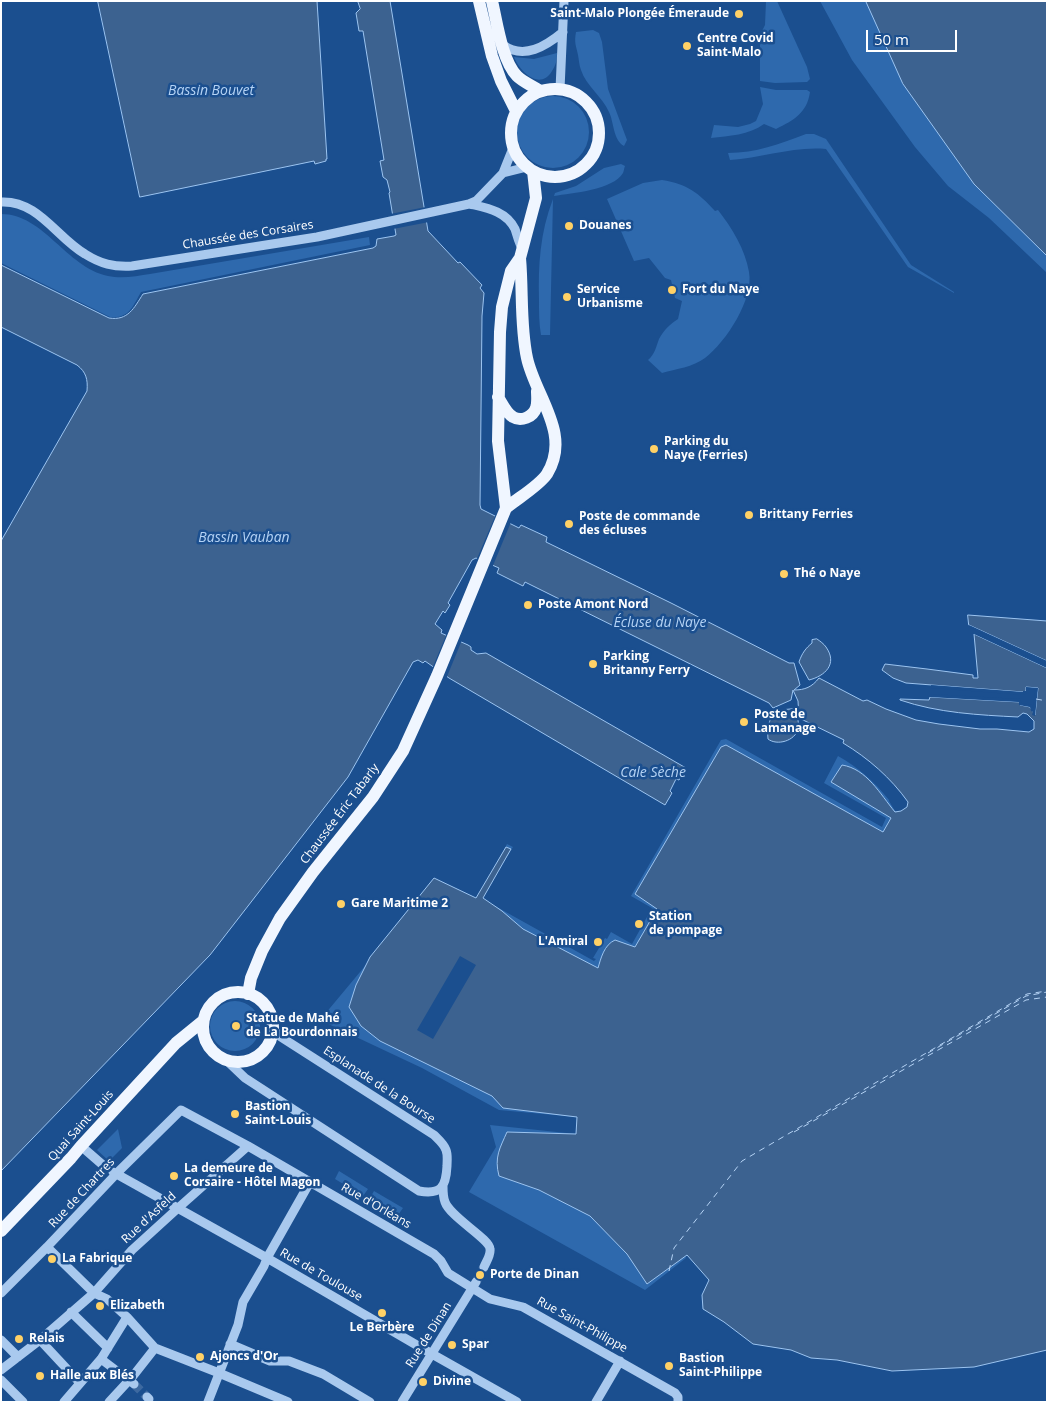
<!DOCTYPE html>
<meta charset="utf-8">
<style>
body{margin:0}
#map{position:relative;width:1048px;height:1403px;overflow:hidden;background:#1b4f8f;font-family:"Open Sans",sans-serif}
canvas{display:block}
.frame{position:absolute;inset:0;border:2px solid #fff;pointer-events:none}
.scale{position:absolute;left:866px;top:30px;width:91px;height:22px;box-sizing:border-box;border:2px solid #fff;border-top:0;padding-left:6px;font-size:15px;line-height:18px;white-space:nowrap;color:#fff;-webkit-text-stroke:4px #1b4f8f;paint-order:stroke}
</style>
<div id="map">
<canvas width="1048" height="1403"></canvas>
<div class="frame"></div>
<div class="scale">50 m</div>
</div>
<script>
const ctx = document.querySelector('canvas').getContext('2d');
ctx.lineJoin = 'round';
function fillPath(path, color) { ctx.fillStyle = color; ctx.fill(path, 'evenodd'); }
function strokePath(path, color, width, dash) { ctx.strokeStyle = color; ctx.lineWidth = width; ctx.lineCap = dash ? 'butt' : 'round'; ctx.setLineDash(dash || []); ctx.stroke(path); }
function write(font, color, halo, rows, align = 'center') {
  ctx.font = font + ' "Open Sans",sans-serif'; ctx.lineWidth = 5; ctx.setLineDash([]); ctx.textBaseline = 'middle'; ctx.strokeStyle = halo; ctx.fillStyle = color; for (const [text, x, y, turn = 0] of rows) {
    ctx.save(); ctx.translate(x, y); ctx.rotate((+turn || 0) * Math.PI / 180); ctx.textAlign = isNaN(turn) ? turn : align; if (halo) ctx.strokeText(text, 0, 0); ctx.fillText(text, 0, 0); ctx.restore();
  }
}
fillPath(new Path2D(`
 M766,1H777L807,67L810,79L807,82L775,83L760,81V35L765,25Z
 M820,1H1047V273L989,218L948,186L915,147L852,60Z
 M593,30L599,33L602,42L608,89L627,140L624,146C613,140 614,122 609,112C602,96 586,86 581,70C579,65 579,60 578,55C576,45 574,43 576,32Z
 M557,53C557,60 556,65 552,71C540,91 520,72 514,57L534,59Z
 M760,87L776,90H807L810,92C807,113 794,120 776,129L764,124C749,135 729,136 711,138L714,125L738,127L750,124L756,121L763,104Z
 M517 132a36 36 0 1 1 72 0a36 36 0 1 1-72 0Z
 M806,134H814L826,139L911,265L954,292V293L908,267L826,149C794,146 762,158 730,160L728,153C756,153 779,144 806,134Z
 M621,164L625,166C624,168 624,171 623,173C613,190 572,193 554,196L555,193L576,186L604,168Z
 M662,180C687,184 699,193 715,211L718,210C732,228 745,249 749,272C754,299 726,342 705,358C693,367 676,369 662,373L648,360C655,354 656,347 659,339C664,330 670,324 678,319L682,301L675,298L671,280L665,278L649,258L634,261L607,199L643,183Z
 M553,199L550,335H541C539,324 539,312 539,300C538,266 540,232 553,199Z
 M1,214C44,214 66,267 108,276C122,279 137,276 150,274L369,237L370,245L141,292C133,306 129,319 110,317L1,263Z
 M726,739L882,827L886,818L824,783L838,756C859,768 874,781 889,800V801L895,811L909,819L585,1116L675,1237L686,1258L645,1290L469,1192L496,1147L490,1125L576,1134L577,1117L499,1110L422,1068L320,1020L435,882L475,900L483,889L507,844L513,847L482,897L486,901L594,961L596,959L593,958L605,938L607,939L611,932L632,944L652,908L631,896L721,740Z
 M210 1026a25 25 0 1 1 50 0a25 25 0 1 1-50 0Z
 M118,1129L122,1148L109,1161L97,1150Z
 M339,1171L368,1189L363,1196L335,1179Z
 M374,1191L403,1208L398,1215L370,1198Z`), '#2e69ad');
const water = new Path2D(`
 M98,1H317L327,159H326V161L315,164L314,161L140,197Z
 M358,1H390L428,231L458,263L460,262L482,285L480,288L484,293L482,316L480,505L481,509L519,528L521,525L547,537L546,542L671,603L789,663H794L800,685L794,690C805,690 812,687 819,678L863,701L867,700L886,709L916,720L939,724L980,729H997L1029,732L1034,729V721L1027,714L1023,713L1018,717C979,715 938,713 900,700V699L929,700L930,697L1020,702V705L1030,707L1035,715L1038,688L1026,687V691L1023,692L906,683L893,678L882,670L885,664L927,669L973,675V678H978L974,634L1047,668V1350L974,1367L892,1371L837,1360L811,1358L791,1350L753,1344L724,1322L703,1309L702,1295L709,1280L687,1255L647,1284L627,1254L590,1216L539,1190L499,1176C494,1157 500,1148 507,1132L576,1134L577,1117L503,1108L492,1096L380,1041L361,1026L349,1007L356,985L370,957L434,878L476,898L506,847L511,849L483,898L502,911L523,929L598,968C601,958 604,945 615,940L635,947L657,909L635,894L721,747L726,745L883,832L891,818L831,782L842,765C867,769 880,794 895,812L901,811L907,807L908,802C891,778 868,758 843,743L844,740L799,718L798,701L793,690L791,700L773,708L769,703L525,582L523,586L497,573L499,568L476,558L472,560L448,603L450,605L445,613L443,611L435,624L442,630L441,633L468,645L471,647V650L477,654L486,653L686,768L679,780L676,779L670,791L672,793L665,805L449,678L425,661L423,663L418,660L413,662L348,777L210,955L1,1171V541L87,391C88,379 86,372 77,365L1,327V265L109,318C128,321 134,308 143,294L373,248L376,246L377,239L394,236L396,235L389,193L390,192L387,180L383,177L380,161L384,160L363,31H359L356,13L360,9Z
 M866,1H1047V256L974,184L903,84Z
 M968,615L1047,621V661L969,625Z
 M817,639C820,641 824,644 826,647C838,664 825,676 809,680L799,662C802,653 806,648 812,643V640Z
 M794,709C796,715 800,722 798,729C795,741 777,746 768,739C767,728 769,721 774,711Z`);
fillPath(water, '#3c6290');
strokePath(water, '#9cc4f0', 1);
fillPath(new Path2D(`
 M426,207L429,222L393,229L390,214Z
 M496,514L511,522L492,568L476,561Z
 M969,625L1047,661V664L970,628Z
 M972,632L1047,665V668L974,634Z
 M447,633L462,640L446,679L432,669Z
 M931,685L1023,692V691H1026V687L1038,688L1035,716L1032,715L1033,712L1031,711L1030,707L1019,705V702L930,697V694L1020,699L1022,703L1032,705L1033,708L1035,690L1028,689V693L1023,695L931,688Z
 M460,956L476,965L433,1039L417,1030Z`), '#1b4f8f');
strokePath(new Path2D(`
 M1036,699L1047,701
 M928,1053L1026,996L1047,992
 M794,1132L1026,1000L1047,997
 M669,1271L674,1248L742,1161L1027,994L1047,991`), '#b5d3f5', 1, [6, 5]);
strokePath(new Path2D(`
 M476,1282L484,1267
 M134,1384L147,1397`), '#3d69a0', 9, [9, 4.5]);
strokePath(new Path2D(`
 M503,45C524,60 546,46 563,32
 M560,89L564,1
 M503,173L527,167
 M1,202C38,200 57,238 85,254C101,264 113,267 132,266L317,237L469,204L476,201L503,173L513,148
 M470,204C487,208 506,211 515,229C517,236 519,242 522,249
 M225,1059L245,1078L419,1191C441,1195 446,1187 447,1166C447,1161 448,1155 446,1150C444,1144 438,1139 434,1135L284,1039L278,1035L273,1028
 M81,1146L104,1166
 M113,1172L267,1258L432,1354L517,1402
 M443,1186C443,1191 443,1197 445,1202C450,1217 490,1239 490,1249C491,1255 486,1262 484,1267
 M47,1247L94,1293L107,1299L127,1317L155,1348L219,1373L288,1402
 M1,1293L47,1247L119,1171L181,1110L248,1146L434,1254L441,1261L448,1273L490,1299L523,1307L675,1393L678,1397V1402
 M71,1312L108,1348
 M1,1340L18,1357
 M40,1340L80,1383
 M230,1344L270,1361H289L323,1374L370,1402
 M101,1359L134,1384
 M1,1370L40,1340L94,1293L132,1250L177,1209L248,1146
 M1,1380L23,1402
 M147,1397L149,1399
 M64,1402L101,1359L127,1317
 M109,1402L133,1376L155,1348
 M208,1402L238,1325L243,1302L264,1266L267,1258L310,1182
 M402,1402L476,1282
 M596,1402L620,1361`), '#a9c9ee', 9);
strokePath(new Path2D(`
 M479,1L492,56L501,81L516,111
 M492,1C497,22 502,61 517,76C523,82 533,86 540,91
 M511 133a44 44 0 1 1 88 0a44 44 0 1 1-88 0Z
 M498,397C502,403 506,413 513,417C521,422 533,417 536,408C538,403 537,396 537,391
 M506,508C518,498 539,486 547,474C572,434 535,396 527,358C520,325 523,292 520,258
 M203 1027a35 35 0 1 1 70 0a35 35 0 1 1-70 0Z
 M248,994L251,978L262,951L280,918L313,872L373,797L403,751L437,676L506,508L498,441L500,332L502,307L511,271L520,258L536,198L533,171
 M1,1231L71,1158L81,1146L176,1043L203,1021`), '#f0f6ff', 12);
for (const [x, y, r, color] of [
 [739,14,5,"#ffd166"],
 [687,46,5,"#ffd166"],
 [569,226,5,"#ffd166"],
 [672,290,5,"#ffd166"],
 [567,297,5,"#ffd166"],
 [654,449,5,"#ffd166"],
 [749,515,5,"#ffd166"],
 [569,524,5,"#ffd166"],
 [784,574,5,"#ffd166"],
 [528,605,5,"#ffd166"],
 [593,664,5,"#ffd166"],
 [744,722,5,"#ffd166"],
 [341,904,5,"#ffd166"],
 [639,924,5,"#ffd166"],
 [598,942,5,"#ffd166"],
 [236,1026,5,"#ffd166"],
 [235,1114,5,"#ffd166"],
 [174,1176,5,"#ffd166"],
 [52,1259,5,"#ffd166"],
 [480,1275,5,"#ffd166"],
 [100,1306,5,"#ffd166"],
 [382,1313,5,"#ffd166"],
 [19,1339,5,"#ffd166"],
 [452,1345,5,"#ffd166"],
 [200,1357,5,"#ffd166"],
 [669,1366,5,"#ffd166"],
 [40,1376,5,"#ffd166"],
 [423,1382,5,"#ffd166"]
]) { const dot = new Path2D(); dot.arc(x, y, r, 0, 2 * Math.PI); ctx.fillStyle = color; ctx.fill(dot); strokePath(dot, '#1b4f8f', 2); }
write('bold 12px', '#fff', '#1b4f8f', [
 ["Saint-Malo Plongée Émeraude",729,14,"right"],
 ["Centre Covid",697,39],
 ["Saint-Malo",697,53],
 ["Douanes",579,226],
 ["Service",577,290],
 ["Urbanisme",577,304],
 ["Fort du Naye",682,290],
 ["Parking du",664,442],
 ["Naye (Ferries)",664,456],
 ["Brittany Ferries",759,515],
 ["Poste de commande",579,517],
 ["des écluses",579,531],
 ["Thé o Naye",794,574],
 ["Poste Amont Nord",538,605],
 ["Parking",603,657],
 ["Britanny Ferry",603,671],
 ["Poste de",754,715],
 ["Lamanage",754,729],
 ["Gare Maritime 2",351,904],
 ["Station",649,917],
 ["de pompage",649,931],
 ["L'Amiral",588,942,"right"],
 ["Statue de Mahé",246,1019],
 ["de La Bourdonnais",246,1033],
 ["Bastion",245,1107],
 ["Saint-Louis",245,1121],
 ["La demeure de",184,1169],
 ["Corsaire - Hôtel Magon",184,1183],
 ["La Fabrique",62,1259],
 ["Porte de Dinan",490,1275],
 ["Elizabeth",110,1306],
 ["Le Berbère",382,1328,"center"],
 ["Relais",29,1339],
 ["Spar",462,1345],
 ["Ajoncs d'Or",210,1357],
 ["Bastion",679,1359],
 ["Saint-Philippe",679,1373],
 ["Halle aux Blés",50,1376],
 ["Divine",433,1382]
], 'left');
write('12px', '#fff', '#1b4f8f', [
 ["Chaussée des Corsaires",248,235,-9],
 ["Chaussée Éric Tabarly",340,814,-53],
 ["Esplanade de la Bourse",379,1085,33],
 ["Quai Saint-Louis",81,1126,-48],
 ["Rue de Chartres",82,1193,-47],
 ["Rue d'Orléans",376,1206,30],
 ["Rue d'Asfeld",149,1218,-43],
 ["Rue de Toulouse",321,1275,30],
 ["Rue Saint-Philippe",582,1325,29],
 ["Rue de Dinan",429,1335,-58]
]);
write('italic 14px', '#b5d3f5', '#1b4f8f', [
 ["Bassin Bouvet",211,91],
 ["Bassin Vauban",244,538],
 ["Écluse du Naye",660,623],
 ["Cale Sèche",653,773]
]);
</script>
